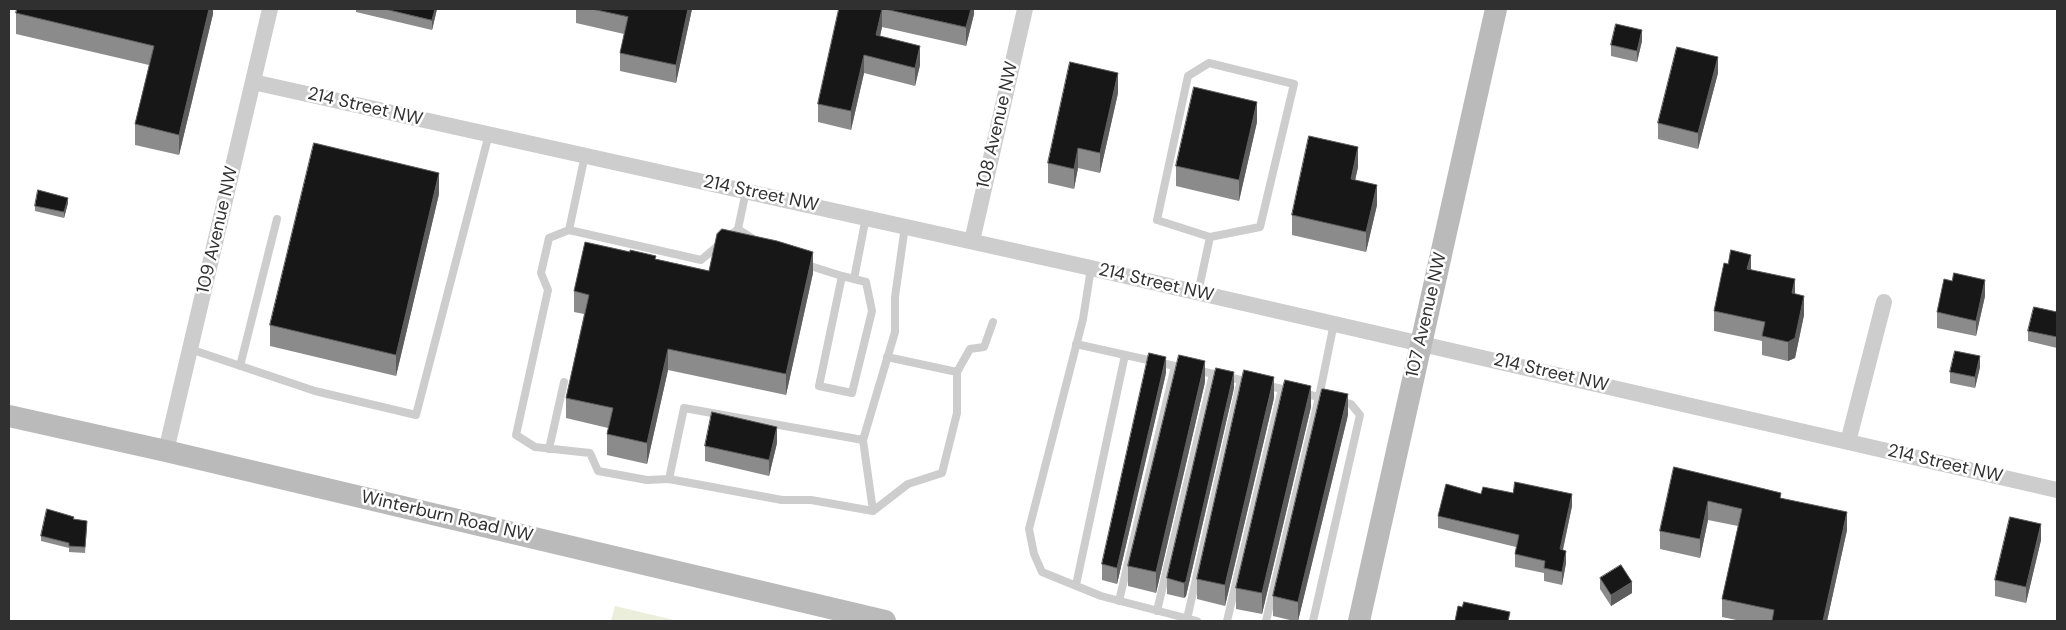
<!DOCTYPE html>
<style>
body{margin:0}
#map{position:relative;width:2066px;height:630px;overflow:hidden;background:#fff;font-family:"DM Sans",sans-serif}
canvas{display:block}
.frame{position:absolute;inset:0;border:10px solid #303030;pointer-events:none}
</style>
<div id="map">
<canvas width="2066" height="630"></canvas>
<div class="frame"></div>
</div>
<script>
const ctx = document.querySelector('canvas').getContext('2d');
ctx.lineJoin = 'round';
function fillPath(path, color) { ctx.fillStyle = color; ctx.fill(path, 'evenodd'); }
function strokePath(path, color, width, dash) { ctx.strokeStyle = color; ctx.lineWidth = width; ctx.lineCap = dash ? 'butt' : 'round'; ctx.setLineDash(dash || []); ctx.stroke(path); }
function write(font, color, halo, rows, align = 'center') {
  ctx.font = font + ' "DM Sans",sans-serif'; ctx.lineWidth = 5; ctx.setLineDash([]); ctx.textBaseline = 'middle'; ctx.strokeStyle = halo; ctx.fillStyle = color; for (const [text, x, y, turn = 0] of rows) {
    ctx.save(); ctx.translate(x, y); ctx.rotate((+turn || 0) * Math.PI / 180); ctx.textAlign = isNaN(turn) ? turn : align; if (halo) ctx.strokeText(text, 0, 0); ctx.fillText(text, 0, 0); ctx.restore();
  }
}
fillPath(new Path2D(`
 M615,606L678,621H611Z`), '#eceedc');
strokePath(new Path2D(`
 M585,155L569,230L701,260L720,244
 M738,229L746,191
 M569,230L549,238L541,273L548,290L516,435L535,447L590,453L598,471L647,480L669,479L782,500H811L873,511L908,484L942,473L957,413V372L970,349L984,347L993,322
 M729,237L738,229L752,238
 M804,264L842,276L819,386L852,393L872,311L866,282L842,276
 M1091,268L1083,319L1029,529L1034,554L1042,572L1101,596L1197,621
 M854,279L866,217
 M1198,293L1210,237L1157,220L1188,76L1209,63L1294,84L1260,227L1210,237
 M1076,344L1184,368
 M190,349L315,391L416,415L489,134
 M887,357L957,372
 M240,366L277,219
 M1196,370L1250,382
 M1264,385L1329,399
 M863,440L895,332V297L905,226
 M549,449L564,382
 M669,479L684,408L863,440L873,511
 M1076,585L1125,355
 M1119,601L1175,366
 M1157,611L1213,374
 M1187,619L1241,380
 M1227,621L1282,389
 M1266,621L1319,397L1334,323
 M1313,621L1360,415L1351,404L1340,401`), '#cdcdcd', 8);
strokePath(new Path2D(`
 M253,82L1091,268L2057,490
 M972,241L1025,9
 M1848,442L1884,302
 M166,451L270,9`), '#cdcdcd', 16);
strokePath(new Path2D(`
 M9,416L166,451L885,621
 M1359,621L1496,9`), '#bababa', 22);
fillPath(new Path2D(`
 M213,9V14L179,155L135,145V124L149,65L16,34V13Z
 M356,9H437L432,30L356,12Z
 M576,9H692L676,83L620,71V53L624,34L576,23Z
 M839,9H974V14L966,46L882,27L880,36L920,65L915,86L864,73L851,130L818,122V104Z
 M1642,41L1637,62L1611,56V45Z
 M1718,73L1698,149L1658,139V123Z
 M1118,93L1100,173L1078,168L1074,189L1048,183V163Z
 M1257,122L1239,201L1176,186V166Z
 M1358,167L1355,180L1377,205L1366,252L1292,235V215Z
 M439,194L396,376L270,346V325Z
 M68,203L64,218L35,211V206Z
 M656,259L709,271L813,273L786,395L668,370L647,464L607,455V434L608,428L566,418V398L584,314L574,312V291Z
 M1751,269L1795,294L1804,315L1795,358L1788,361L1762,355V341L1714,331V311Z
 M1952,281L1985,296L1976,336L1937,328V312Z
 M2057,312V348L2028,341V331Z
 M1980,367L1975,388L1950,383V372Z
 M1166,373L1117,584L1102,580V564Z
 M1205,382L1156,593L1128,586V566Z
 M1234,388L1186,596L1184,598L1167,594V578Z
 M1274,398L1225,606L1197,599V579Z
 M1311,407L1262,614L1236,609V588Z
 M1348,415L1298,621H1294L1273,616V596Z
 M777,443L769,476L705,461V446Z
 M1674,467L1781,498L1847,530L1827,621H1741L1722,617V599L1738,526L1708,520L1700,558L1660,549V531Z
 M1481,494L1572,506L1563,550L1566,563L1562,585L1544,581V573L1515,567V554L1516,547L1438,528V516Z
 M74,519L87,526L85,553L69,552V548L41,541V536Z
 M2041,540L2026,603L1995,596V580Z
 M1600,578L1632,593L1611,606L1600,589Z`), '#8b8b8b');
fillPath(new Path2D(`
 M209,9H213V14L179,155V135Z
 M435,9H437L432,30V20Z
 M688,9H692L676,83V65Z
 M882,9V27L876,54V35Z
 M971,9H974V14L966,46V27Z
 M1642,30V41L1637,62V51Z
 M920,46V65L915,86V68Z
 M864,55V73L851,130V111Z
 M1718,57V73L1698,149V133Z
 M1118,73V93L1100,173V153Z
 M1257,102V122L1239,201V180Z
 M1358,147V167L1351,199V179Z
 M1078,148V168L1074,189V169Z
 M439,173V194L396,376V355Z
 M1377,185V205L1366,252V232Z
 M68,198V203L64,218V212Z
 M813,252V273L786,395V374Z
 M1751,255V274L1747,269Z
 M1795,279V299L1792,293Z
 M1985,280V296L1976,336V321Z
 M1804,296V315L1795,358L1788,361V342Z
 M668,349V370L647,464V443Z
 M1980,356V367L1975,388V377Z
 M1166,357V373L1117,584V568Z
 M1205,361V382L1156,593V572Z
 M1234,372V388L1186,596L1184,598V583Z
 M1274,377V398L1225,606V585Z
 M1311,386V407L1262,614V593Z
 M1348,394V415L1298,621V602Z
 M777,427V443L769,476V460Z
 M1572,494V506L1560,562V549Z
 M1708,501V520L1700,558V539Z
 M1847,512V530L1827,621H1823Z
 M2041,524V540L2026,603V587Z
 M1566,551V563L1562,585V572Z
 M1632,582V593L1611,606V595Z`), '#5d5d5d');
const building = new Path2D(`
 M17,9H209L179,135L135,124L154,46L16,13Z
 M385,9H435L432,20Z
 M592,9H688L676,65L620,53L628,17Z
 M839,9H882L876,35L920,46L915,68L864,55L851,111L818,104Z
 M885,9H971L966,27Z
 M1616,24L1642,30L1637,51L1611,45Z
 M1677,47L1718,57L1698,133L1658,123Z
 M1070,62L1118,73L1100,153L1078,148L1074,169L1048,163Z
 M1194,87L1257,102L1239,180L1176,166Z
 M1309,136L1358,147L1351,179L1377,185L1366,232L1292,215Z
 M314,143L439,173L396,355L270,325Z
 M38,190L68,198L64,212L35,206Z
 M722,229L777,241L813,252L786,374L668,349L647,443L607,434L613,408L566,398L589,295L574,291L585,242L630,252V250L656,256L655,259L709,271L717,234Z
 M1731,250L1751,255L1747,269L1795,279L1792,293L1804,296L1795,338L1788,342L1762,336L1765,322L1714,311L1724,263L1728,264Z
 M1954,273L1985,280L1976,321L1937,312L1944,279L1952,281Z
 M2034,307L2057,312V337L2028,331Z
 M1955,351L1980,356L1975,377L1950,372Z
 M1149,353L1166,357L1117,568L1102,564Z
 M1179,355L1205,361L1156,572L1128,566Z
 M1216,368L1234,372L1186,581L1184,583L1167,578Z
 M1244,370L1274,377L1225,585L1197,579Z
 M1285,380L1311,386L1262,593L1236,588Z
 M1322,389H1324L1348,394L1298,602L1273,596Z
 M712,412L777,427L769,460L705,446Z
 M1674,467L1781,493L1780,498L1847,512L1823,621H1772L1774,610L1722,599L1742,509L1708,501L1700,539L1660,531Z
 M1515,482L1572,494L1560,549L1566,551L1562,572L1544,568L1545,561L1515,554L1519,535L1438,516L1446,484L1481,494L1483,487L1513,493Z
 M47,509L74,517L73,519L87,521L85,547L69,546V543L41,536Z
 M2010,517L2041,524L2026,587L1995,580Z
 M1621,565L1632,582L1611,595L1600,578Z
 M1464,602L1510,612L1508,621H1455L1458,606L1462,607Z`);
fillPath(building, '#171717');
strokePath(building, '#5d5d5d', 1);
write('18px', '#303030', '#fff', [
 ["214 Street NW",365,107,13],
 ["108 Avenue NW",998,125,-77],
 ["214 Street NW",761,194,12],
 ["109 Avenue NW",218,230,-77],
 ["214 Street NW",1156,283,13],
 ["107 Avenue NW",1427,315,-77],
 ["214 Street NW",1551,373,13],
 ["214 Street NW",1945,464,13],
 ["Winterburn Road NW",447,517,13]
]);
</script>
